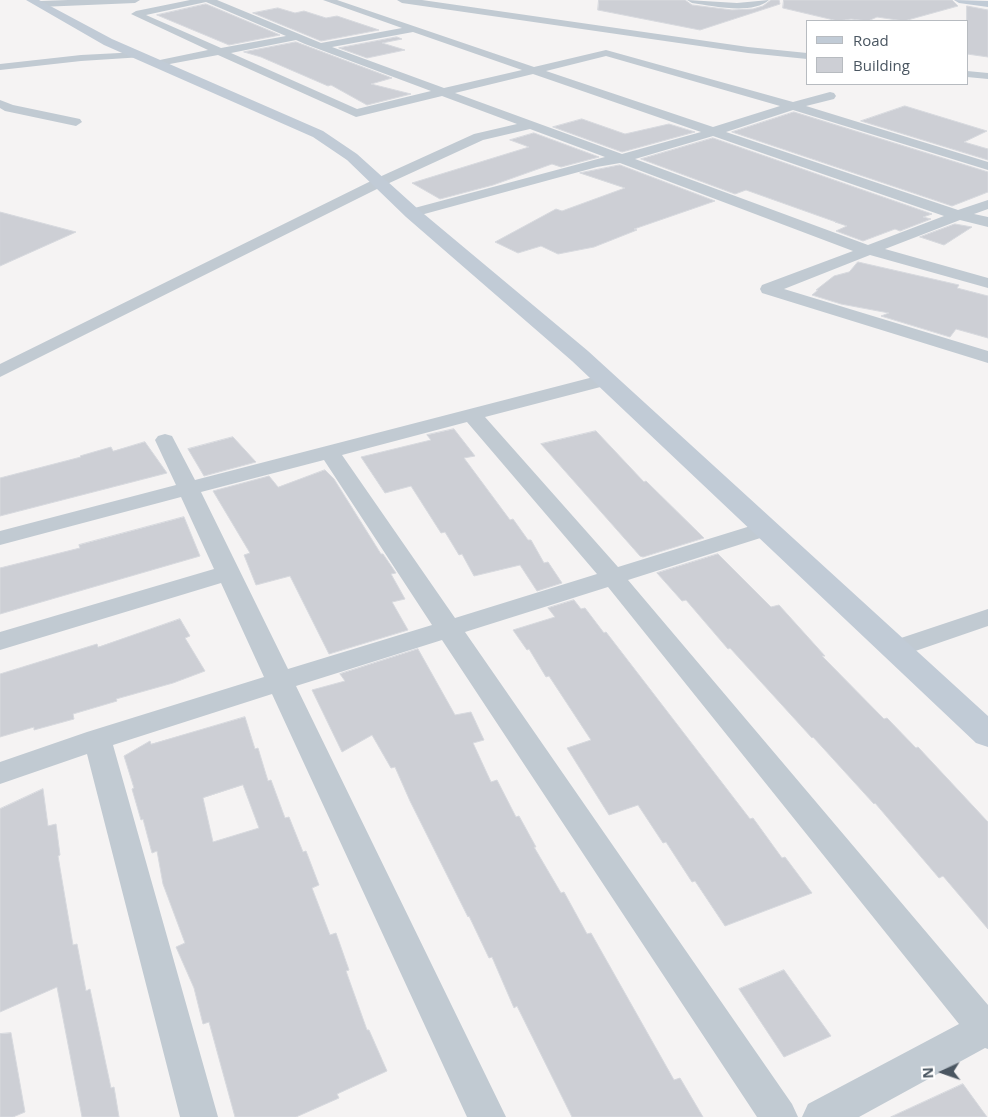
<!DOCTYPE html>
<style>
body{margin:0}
#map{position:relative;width:988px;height:1117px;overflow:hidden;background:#f5f3f3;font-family:"Open Sans",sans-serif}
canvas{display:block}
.legend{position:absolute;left:806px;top:20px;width:162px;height:65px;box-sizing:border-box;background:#fff;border:1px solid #b7bbc0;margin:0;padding:6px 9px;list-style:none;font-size:15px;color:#4a5661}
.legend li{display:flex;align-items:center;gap:10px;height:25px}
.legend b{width:25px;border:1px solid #b7bbc0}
.north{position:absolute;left:918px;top:1047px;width:50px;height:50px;-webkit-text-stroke:4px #fff;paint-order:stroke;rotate:267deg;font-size:14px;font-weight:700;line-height:20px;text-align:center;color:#4a5661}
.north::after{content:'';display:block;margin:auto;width:18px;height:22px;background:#4a5661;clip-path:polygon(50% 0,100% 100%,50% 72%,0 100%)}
</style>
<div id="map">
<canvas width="988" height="1117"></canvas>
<ul class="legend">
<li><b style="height:6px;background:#c1cbd6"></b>Road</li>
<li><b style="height:14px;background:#cdcfd5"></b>Building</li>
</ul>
<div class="north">N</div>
</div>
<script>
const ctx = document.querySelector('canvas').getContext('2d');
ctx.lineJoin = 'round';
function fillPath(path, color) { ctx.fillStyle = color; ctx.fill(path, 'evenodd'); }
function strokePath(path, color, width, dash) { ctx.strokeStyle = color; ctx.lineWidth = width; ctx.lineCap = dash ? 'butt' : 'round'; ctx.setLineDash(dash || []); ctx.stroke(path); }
const building = new Path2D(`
 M599,0H685L692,5L732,10L753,9L763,6L771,0H779L780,4L700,30L598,10Z
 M784,0H952L958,6L904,21L877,17L868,21L851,19L838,21L783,8Z
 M206,4L280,35L229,45L157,15Z
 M967,6L988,10V57L967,54Z
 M278,8L295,13L304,11L326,18L337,16L379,30L321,41L253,13Z
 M397,37L402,39L382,43L405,50L367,58L339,48Z
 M296,42L392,78L371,84L411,94L367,105L331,85L328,86L261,57L244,52Z
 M905,106L987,131L964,142L988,149V160L861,121Z
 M794,112L988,172V192L952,206L732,132Z
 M582,119L625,134L669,124L695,132L622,152L553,127Z
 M534,133L599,157L561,167L552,164L493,185L440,199L412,183L529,147L510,140Z
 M713,138L932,214L923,217L931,219L900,231L895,229L863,241L836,231L847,226L835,222H836L746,190L735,194L641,159Z
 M620,165L715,201L634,229L637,230L594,247L558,254L541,246L518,253L495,242L556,209L562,211L625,188L580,173Z
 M0,212L76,232L0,266Z
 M955,224L972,227L944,245L920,237Z
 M858,262L959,285L957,288L988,296V338L956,329L950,337L881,316L889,313L841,304L812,295L818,290H816L834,276L849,272Z
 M454,429L475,456L464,458L510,520L513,519L528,540H531L544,563L548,562L562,583L537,591L520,565L474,576L462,554L459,555L445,532L441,533L411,486L385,493L361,457L431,440L427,435Z
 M596,431L644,482L646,481L704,538L643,557L640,556L541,444Z
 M233,437L256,462L204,476L188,449Z
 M145,442L167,473L0,516V478L81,457L80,456L111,447L113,451Z
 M325,470L334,479L381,554H383L396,573L391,574L405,599L392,602L408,630L329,654L290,576L256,585L244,555L250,553L213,491L269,476L278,487Z
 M184,517L200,556L0,614V568L80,548L79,545Z
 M718,554L771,607L779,605L825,656H822L884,719L887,718L916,748L918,747L988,822V929L943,876L939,878L875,803L874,804L813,737L812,738L730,648L728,649L686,600L682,601L657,573Z
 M574,600L581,609L585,608L604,633L606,632L750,819L753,818L782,858L785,857L812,893L725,926L695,881L692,882L666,842L663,843L638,805L609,815L567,748L591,740L549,676L546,677L529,649L527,650L513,630L555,617L548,608Z
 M180,619L190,636L185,638L205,671L173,683L116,699L117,701L73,714L74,719L34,730V727L0,737V674L97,644L98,647Z
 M418,649L455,715L471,712L484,740L473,743L491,782L497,780L516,817L519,816L536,847H534L561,893L564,892L587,934L591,933L674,1080L680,1078L703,1117H572L517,1006L514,1008L492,957L489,958L469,916L468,917L410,801L395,767L391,768L372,735L342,752L312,690L345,681L340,674Z
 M245,717L255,749L258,748L268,781L271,780L285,818L289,817L303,852L306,851L319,885L312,888L330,935L336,933L349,970L346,971L367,1030H369L387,1071L337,1094L339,1098L296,1117H235L209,1022L203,1024L194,988L176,947L185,943L163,884L157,851L152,853L143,819L141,820L132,789L134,788L124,756L150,741L151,744ZM243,785L259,828L213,842L203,798Z
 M43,789L48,826L56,824L60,855L58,856L73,945L77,944L86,991L90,989L111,1088L114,1087L119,1117H82L57,987L0,1012V809Z
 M784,970L831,1036L784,1057L739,989Z
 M11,1033L25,1112L13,1117H0V1034Z
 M963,1084L987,1117H891Z`);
fillPath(building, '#cdcfd5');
strokePath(building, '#d7d9de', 1);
fillPath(new Path2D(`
 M68,0H140L135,3L40,7L35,4L40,1Z
 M190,0H217L321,43L402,28L323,0H337L534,67L606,50L793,102L830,92L834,93L836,96L834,99L806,106L988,162V170L793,110L726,132L958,210L988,200V209L974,214L988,217V227L960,220L885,249L988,278V288L870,255L784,289L988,351V363L762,293L760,289L762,285L853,251L620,163L597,167L417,216H407L405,213L407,210L605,157L530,129L483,140L385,185L0,377V364L375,179L474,134L517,124L442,96L356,117L218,55L159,66L155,65L154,63L155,61L208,50L131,14L136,11ZM206,2L286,36L221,48L146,15ZM413,32L522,70L444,88L332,47ZM296,40L305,44L431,91L357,109L231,53ZM606,56L780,106L713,127L546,71ZM533,74L701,132L622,154L455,93ZM713,136L944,216L868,245L635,159Z
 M397,0H422L748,47L807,53V59L748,53L402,3Z
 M687,0L737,3L769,0C752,15 713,6 692,3Z
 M139,52L144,55L143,57L81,61L0,70V64L81,55Z
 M967,71L988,73V79L967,77Z
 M0,100L13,105L80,119L82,122L76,126L5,111L0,108Z
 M605,374L612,376L615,380L612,384L485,417L618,567L757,524L765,522L773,524L776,529L773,534L628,580L988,1005V1049L985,1048L859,1117H802L808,1104L959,1024L608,587L465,632L792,1104L798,1117H757L442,640L296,686L506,1117H467L272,694L113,745L218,1117H180L87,754L0,784V762L87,732L264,677L221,583L0,650V632L214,569L181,497L0,545V531L176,485L155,440L158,436L165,434L172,436L195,480ZM467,422L597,574L455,618L342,455ZM324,460L432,625L288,669L201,492Z
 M988,609V626L895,658L886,655L882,649L886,643Z`), '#c1cad2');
fillPath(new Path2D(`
 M26,0H39L112,39L323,131L357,154L418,209L588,351L988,716V747L976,743L572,361L406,217L347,160L313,137L104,45Z
 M954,0L988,1V7L959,3Z`), '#c1cbd6');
</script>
